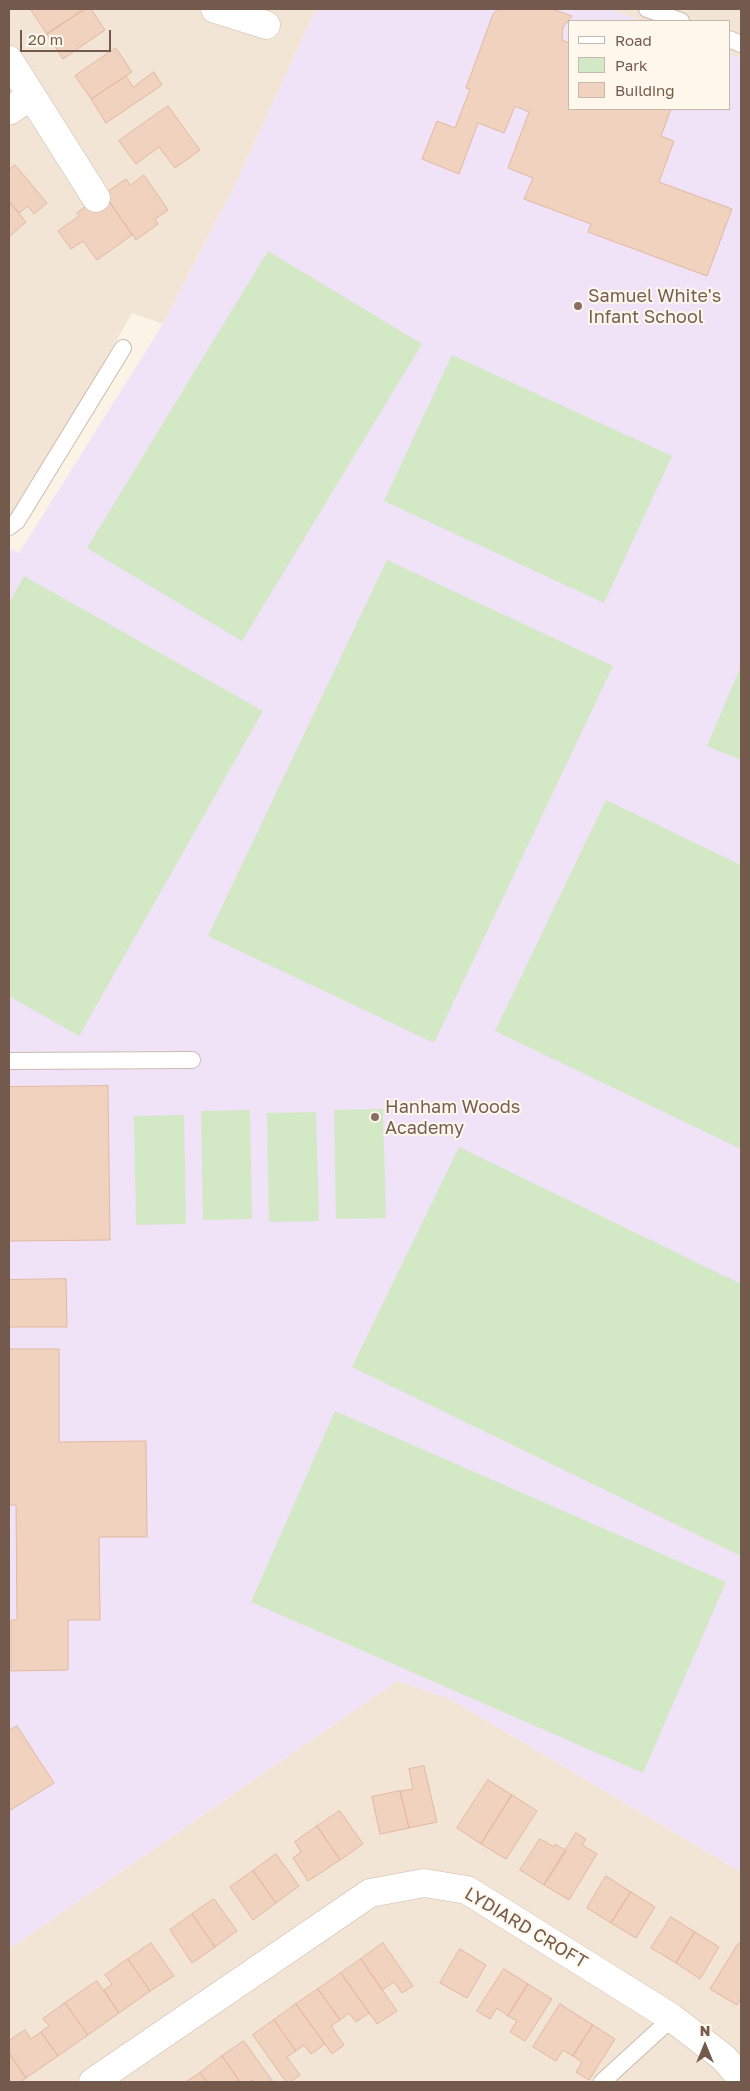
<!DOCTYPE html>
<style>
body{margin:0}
#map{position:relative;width:750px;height:2091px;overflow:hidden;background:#fbf3e6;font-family:"Golos Text",sans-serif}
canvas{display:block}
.frame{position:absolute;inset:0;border:10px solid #745a4c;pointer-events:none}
.legend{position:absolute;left:568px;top:20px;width:162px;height:90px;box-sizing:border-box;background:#fef7ec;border:1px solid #c7b8ac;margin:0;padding:6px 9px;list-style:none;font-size:15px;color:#745a4c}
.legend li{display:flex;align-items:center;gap:10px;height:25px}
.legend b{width:25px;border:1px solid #c7b8ac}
.north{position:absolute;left:680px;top:2021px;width:50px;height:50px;-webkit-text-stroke:4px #fef7ec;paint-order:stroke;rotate:0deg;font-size:14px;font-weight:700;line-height:20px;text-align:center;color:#745a4c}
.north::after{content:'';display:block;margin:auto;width:18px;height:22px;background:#745a4c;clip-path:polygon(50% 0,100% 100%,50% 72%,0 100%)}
.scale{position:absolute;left:20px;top:30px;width:91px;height:22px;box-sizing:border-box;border:2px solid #745a4c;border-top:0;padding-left:6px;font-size:15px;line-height:18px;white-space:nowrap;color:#745a4c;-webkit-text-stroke:4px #fef7ec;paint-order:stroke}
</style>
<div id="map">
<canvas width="750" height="2091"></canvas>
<div class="frame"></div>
<ul class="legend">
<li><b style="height:6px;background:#fff"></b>Road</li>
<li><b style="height:14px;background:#d3e8c5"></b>Park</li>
<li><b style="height:14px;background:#f0d2bf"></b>Building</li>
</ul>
<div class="north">N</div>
<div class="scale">20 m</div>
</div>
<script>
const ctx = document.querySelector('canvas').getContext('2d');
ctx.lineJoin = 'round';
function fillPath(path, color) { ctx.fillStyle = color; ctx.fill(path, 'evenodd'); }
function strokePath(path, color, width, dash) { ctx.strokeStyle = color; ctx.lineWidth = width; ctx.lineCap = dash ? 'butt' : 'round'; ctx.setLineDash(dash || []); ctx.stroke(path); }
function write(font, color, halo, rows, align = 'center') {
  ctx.font = font + ' "Golos Text",sans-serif'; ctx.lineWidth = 4; ctx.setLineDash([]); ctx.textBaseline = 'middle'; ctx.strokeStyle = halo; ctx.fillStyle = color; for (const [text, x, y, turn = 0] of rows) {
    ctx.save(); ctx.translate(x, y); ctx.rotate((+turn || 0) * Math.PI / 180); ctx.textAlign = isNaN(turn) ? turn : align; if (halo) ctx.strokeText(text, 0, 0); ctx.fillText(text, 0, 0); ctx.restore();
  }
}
fillPath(new Path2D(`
 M9,9H316L235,185L163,324L132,313L13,523L9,520Z
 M610,9H741V58L729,54V21H643Z
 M397,1681L450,1699L741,1872V2082H9V1949Z`), '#f3e5d5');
fillPath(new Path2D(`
 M316,9H610L643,21H569V109H729V54L741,58V1872L450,1699L397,1681L9,1949V548L19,553L163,324L235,185Z`), '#f0e3f8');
fillPath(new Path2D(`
 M268,251L422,344L242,641L87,548Z
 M452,355L672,456L604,603L384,501Z
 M387,560L613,666L434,1043L208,936Z
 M24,576L263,711L79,1036L9,996V603Z
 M741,666V760L707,746Z
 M606,800L741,865V1149L495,1031Z
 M383,1109L386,1218L336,1219L334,1110Z
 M250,1110L252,1219L203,1220L201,1111Z
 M316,1112L319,1221L269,1222L267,1113Z
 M184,1115L186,1224L136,1225L134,1116Z
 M459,1147L741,1284V1556L352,1367Z
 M335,1411L726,1582L643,1773L251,1602Z`), '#d3e8c5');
const building = new Path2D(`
 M32,9H85L47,34L31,10Z
 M85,9H91L105,30L63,59L47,34Z
 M499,9H552L572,16L563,27L562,40L569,43V109H671L661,136L674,141L659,182L732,209L707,276L588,232L591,224L524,199L533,178L508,168L529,112L515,106L504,133L478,123L459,174L422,159L437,121L455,128L470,89L466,88L493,14Z
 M116,48L132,72L91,99L75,76Z
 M154,72L162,85L106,123L91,99L126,76L133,87Z
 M168,106L200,150L175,168L159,147L136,164L119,141Z
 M15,165L47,203L34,214L28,206L19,213L9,201V170Z
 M144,175L168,210L155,219L158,224L136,240L104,194L126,179L130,185Z
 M104,194L132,235L97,260L83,241L71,249L58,231L79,216L77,213Z
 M9,201L26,222L9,237Z
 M108,1086L110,1240L9,1241V1087Z
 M66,1279L67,1327H9V1280Z
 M9,1349H59V1442L146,1441L147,1537H99L100,1620H68V1670L11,1671V1620H17L16,1505H9Z
 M17,1726L54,1783L9,1811V1731Z
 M424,1766L437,1822L409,1828L400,1791L413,1789L409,1769Z
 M488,1780L512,1795L481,1844L457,1828Z
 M400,1791L409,1828L380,1834L372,1797Z
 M512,1795L537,1811L506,1859L481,1844Z
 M340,1811L363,1844L340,1860L317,1826Z
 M317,1826L340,1860L308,1881L293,1858L301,1852L295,1842Z
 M576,1833L586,1839L582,1845L597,1854L569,1900L544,1885Z
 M540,1839L554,1847L555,1844L566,1851L544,1885L520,1870Z
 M276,1854L299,1886L276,1903L253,1871Z
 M253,1871L276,1903L253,1920L230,1887Z
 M606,1876L631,1892L611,1923L587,1908Z
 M631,1892L655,1907L636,1938L611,1923Z
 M214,1899L237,1931L215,1947L192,1914Z
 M192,1914L215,1947L192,1963L170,1930Z
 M671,1917L695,1932L676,1963L651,1948Z
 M695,1932L719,1947L700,1979L676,1963Z
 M151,1943L174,1976L150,1991L128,1959Z
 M383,1943L413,1986L402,1993L394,1982L382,1990L361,1959Z
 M741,1943V1998L737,2005L710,1989L737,1945Z
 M460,1949L486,1965L467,1998L440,1983Z
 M128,1959L150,1991L119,2013L104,1990L112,1984L105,1975Z
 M361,1959L397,2011L377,2024L341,1973Z
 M504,1969L528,1984L508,2016L497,2008L490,2019L477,2011Z
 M341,1973L369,2013L356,2022L349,2013L340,2020L318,1989Z
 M97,1981L119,2013L88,2035L65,2003Z
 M528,1984L552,1999L525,2041L510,2032L517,2021L508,2016Z
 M318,1989L340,2020L331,2026L344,2045L332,2054L296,2004Z
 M65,2003L88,2035L58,2056L41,2032L49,2026L43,2019Z
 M296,2004L325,2044L311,2054L304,2045L296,2051L274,2020Z
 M560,2004L593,2025L573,2056L563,2050L556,2061L533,2047Z
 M274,2020L296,2051L287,2057L300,2075L290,2082H286L253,2035Z
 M593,2025L615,2039L589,2080L576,2072L582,2062L573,2056Z
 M25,2030L31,2039L41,2032L58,2056L26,2078L9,2053V2041Z
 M244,2041L273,2082H254L252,2080L249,2082H240L222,2056Z
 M9,2053L26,2078L20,2082H9Z
 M222,2056L240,2082H207L200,2073Z
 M200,2073L207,2082H186Z`);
fillPath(building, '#f0d2bf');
strokePath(building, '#e2b9a0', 1);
const service = new Path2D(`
 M647,9L681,21
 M729,39L741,44
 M9,527L17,521L123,348
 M9,1061L192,1060
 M602,2082L672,2018`);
const minor = new Path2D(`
 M215,9L266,25
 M9,60L96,198
 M9,111L31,96
 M93,2082L370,1893L424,1883L467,1890L672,2018L724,2058L741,2078`);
strokePath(service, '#cdbbad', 18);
strokePath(minor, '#cdbbad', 29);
strokePath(service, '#fff', 16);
strokePath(minor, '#fff', 28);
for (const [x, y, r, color] of [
 [578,306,5,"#8d6e63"],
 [375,1117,5,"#8d6e63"]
]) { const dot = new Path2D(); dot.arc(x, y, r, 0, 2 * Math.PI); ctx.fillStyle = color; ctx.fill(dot); strokePath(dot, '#fef7ec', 2); }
write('18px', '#785e54', '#fef7ec', [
 ["Samuel White's",588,296],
 ["Infant School",588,317],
 ["Hanham Woods",385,1107],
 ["Academy",385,1128]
], 'left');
write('18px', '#745a4c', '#fef7ec', [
 ["LYDIARD CROFT",526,1928,31]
]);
</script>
